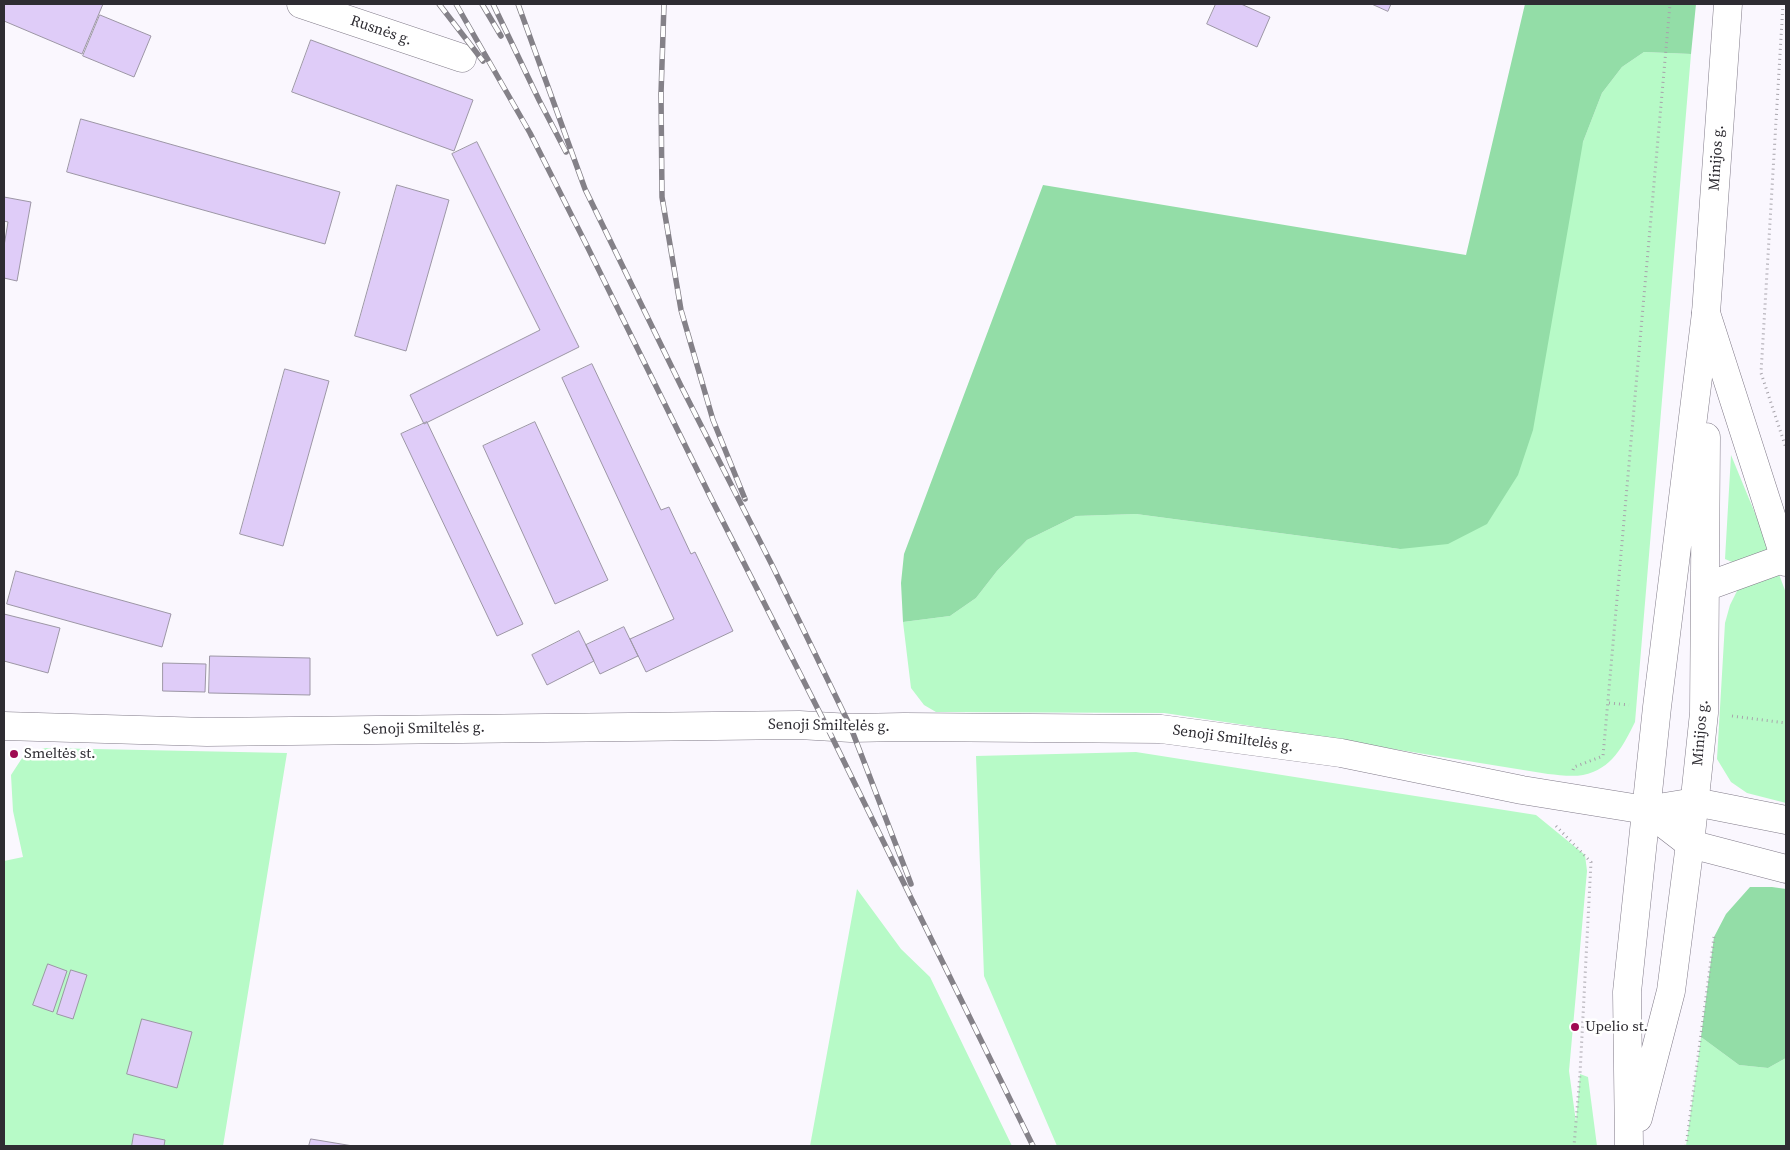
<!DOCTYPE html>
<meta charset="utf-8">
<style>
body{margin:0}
#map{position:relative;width:1790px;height:1150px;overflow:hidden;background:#faf7fe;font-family:"Source Serif 4",serif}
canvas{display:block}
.frame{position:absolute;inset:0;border:5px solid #2e2c32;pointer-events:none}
</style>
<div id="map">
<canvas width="1790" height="1150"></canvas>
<div class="frame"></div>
</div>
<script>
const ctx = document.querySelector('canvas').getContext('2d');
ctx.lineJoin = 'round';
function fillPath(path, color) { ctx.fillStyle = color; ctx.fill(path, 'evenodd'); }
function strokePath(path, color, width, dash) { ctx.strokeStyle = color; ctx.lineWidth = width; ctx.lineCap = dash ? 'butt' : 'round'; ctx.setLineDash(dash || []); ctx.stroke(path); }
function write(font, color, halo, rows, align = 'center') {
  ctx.font = font + ' "Source Serif 4",serif'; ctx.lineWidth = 5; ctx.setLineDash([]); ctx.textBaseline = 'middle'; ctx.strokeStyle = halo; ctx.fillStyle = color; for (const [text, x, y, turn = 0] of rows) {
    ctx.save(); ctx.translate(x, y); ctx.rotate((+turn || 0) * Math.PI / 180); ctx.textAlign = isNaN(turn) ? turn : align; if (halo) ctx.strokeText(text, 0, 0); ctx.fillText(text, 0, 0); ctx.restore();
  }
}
fillPath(new Path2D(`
 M1644,52L1691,54L1635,722C1623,746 1612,769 1583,775C1572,777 1559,775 1548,774L1245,725L1164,713L936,712L924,705L911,688L903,622L950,616L976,598L997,571L1027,540L1076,516L1136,514L1400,549L1583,142L1602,93L1622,67Z
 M1731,455L1771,552L1732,562L1725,559Z
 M1777,569L1786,593V803L1747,793L1731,782L1717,759L1725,623L1730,605L1739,587Z
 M46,748L287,753L223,1146H4V861L23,857L13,811L11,775L26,752Z
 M1136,752L1536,815L1585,855L1587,871L1569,1071L1576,1122L1580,1074L1588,1077L1597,1146H1057L984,976L976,756Z
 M857,889L901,949L930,977L1012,1146H810Z
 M1701,1037L1739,1065L1768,1068L1786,1058V1146H1686Z`), '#b7fac7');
fillPath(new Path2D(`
 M1525,4H1696L1691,54L1644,52L1622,67L1602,93L1583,142L1533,430L1518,475L1487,524L1448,544L1400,549L1136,514L1076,516L1027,540L997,571L976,598L950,616L903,622L901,583L904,554L1043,185L1466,255Z
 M1750,887H1772L1786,889V1058L1768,1068L1739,1065L1701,1037L1714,937L1726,914Z`), '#93dda7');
const building = new Path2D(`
 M4,4H103L82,54L4,21Z
 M1216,4H1241L1270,17L1257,47L1207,24Z
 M1372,4H1391L1388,11Z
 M100,15L151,36L134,77L83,56Z
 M311,40L473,100L454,151L292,92Z
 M81,119L340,192L325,244L67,172Z
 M477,142L579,347L424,424L410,395L540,330L452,154Z
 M397,185L449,200L406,351L355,336Z
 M4,197L31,202L17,281L4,278V246L8,222L4,221Z
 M592,364L661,510L669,507L691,554L695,552L733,631L646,672L630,639L674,619L562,378Z
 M285,369L329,381L283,546L240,534Z
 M427,422L523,624L497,636L401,434Z
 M535,422L608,580L555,604L483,446Z
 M16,571L171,614L162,647L7,604Z
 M4,614L60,628L48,673L4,661Z
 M624,627L638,656L600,674L586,645Z
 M579,631L594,661L547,685L532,655Z
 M210,656L310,658V695L209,693Z
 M163,663L206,664L205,692L163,691Z
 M48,964L67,971L53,1012L33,1005Z
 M71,970L87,975L73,1019L57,1014Z
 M142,1019L192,1032L177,1088L127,1074Z
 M134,1134L165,1140L164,1146H132Z
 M311,1139L353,1146H309Z`);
fillPath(building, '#dfccf8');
strokePath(building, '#9c96a5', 1);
const minor = new Path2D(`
 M301,4L462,58
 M1706,313L1786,562
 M4,726L207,732L799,725L851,728L904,727L1161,729L1341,753L1522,790L1646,810L1695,802L1786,820
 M1646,810L1690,844L1786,869`);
const major = new Path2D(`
 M1705,587L1785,558
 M1638,1118L1671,991L1690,844L1704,713L1706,437
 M1629,1146L1627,992L1657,707L1706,313L1728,4`);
strokePath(minor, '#817b89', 29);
strokePath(major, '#817b89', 29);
strokePath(new Path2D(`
 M1783,4L1761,373L1786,448
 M1609,703L1629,705
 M1732,716L1786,723
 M1573,770L1574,767L1603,756L1670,4
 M1556,826L1591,862L1580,1074L1574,1146
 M1686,1146L1714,937`), '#a7a4ab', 3, [1, 4]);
strokePath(minor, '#fff', 28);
strokePath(major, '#fff', 28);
const rail = new Path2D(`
 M439,4L483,61
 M456,4L530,133L587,246L712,500L827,727L1033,1146
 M482,4L501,36
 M493,4L539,100L566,152
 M518,4L585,189L681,386L773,567L851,728L911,884
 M664,4L661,94L662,197L681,310L713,420L745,499`);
strokePath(rail, '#848188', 5.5);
strokePath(rail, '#fff', 4, [11]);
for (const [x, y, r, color] of [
 [14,754,5,"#9f0b52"],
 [1575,1027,5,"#9f0b52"]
]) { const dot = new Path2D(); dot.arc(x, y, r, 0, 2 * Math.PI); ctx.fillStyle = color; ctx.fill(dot); strokePath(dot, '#fff', 2); }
write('15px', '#2e2c32', '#fff', [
 ["Rusnės g.",381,31,19],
 ["Minijos g.",1717,158,-86],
 ["Senoji Smiltelės g.",829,726,1],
 ["Senoji Smiltelės g.",424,729,-1],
 ["Minijos g.",1701,733,-85],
 ["Senoji Smiltelės g.",1233,739,8]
]);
write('15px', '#2e2c32', '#fff', [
 ["Smeltės st.",24,754],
 ["Upelio st.",1585,1027]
], 'left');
</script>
